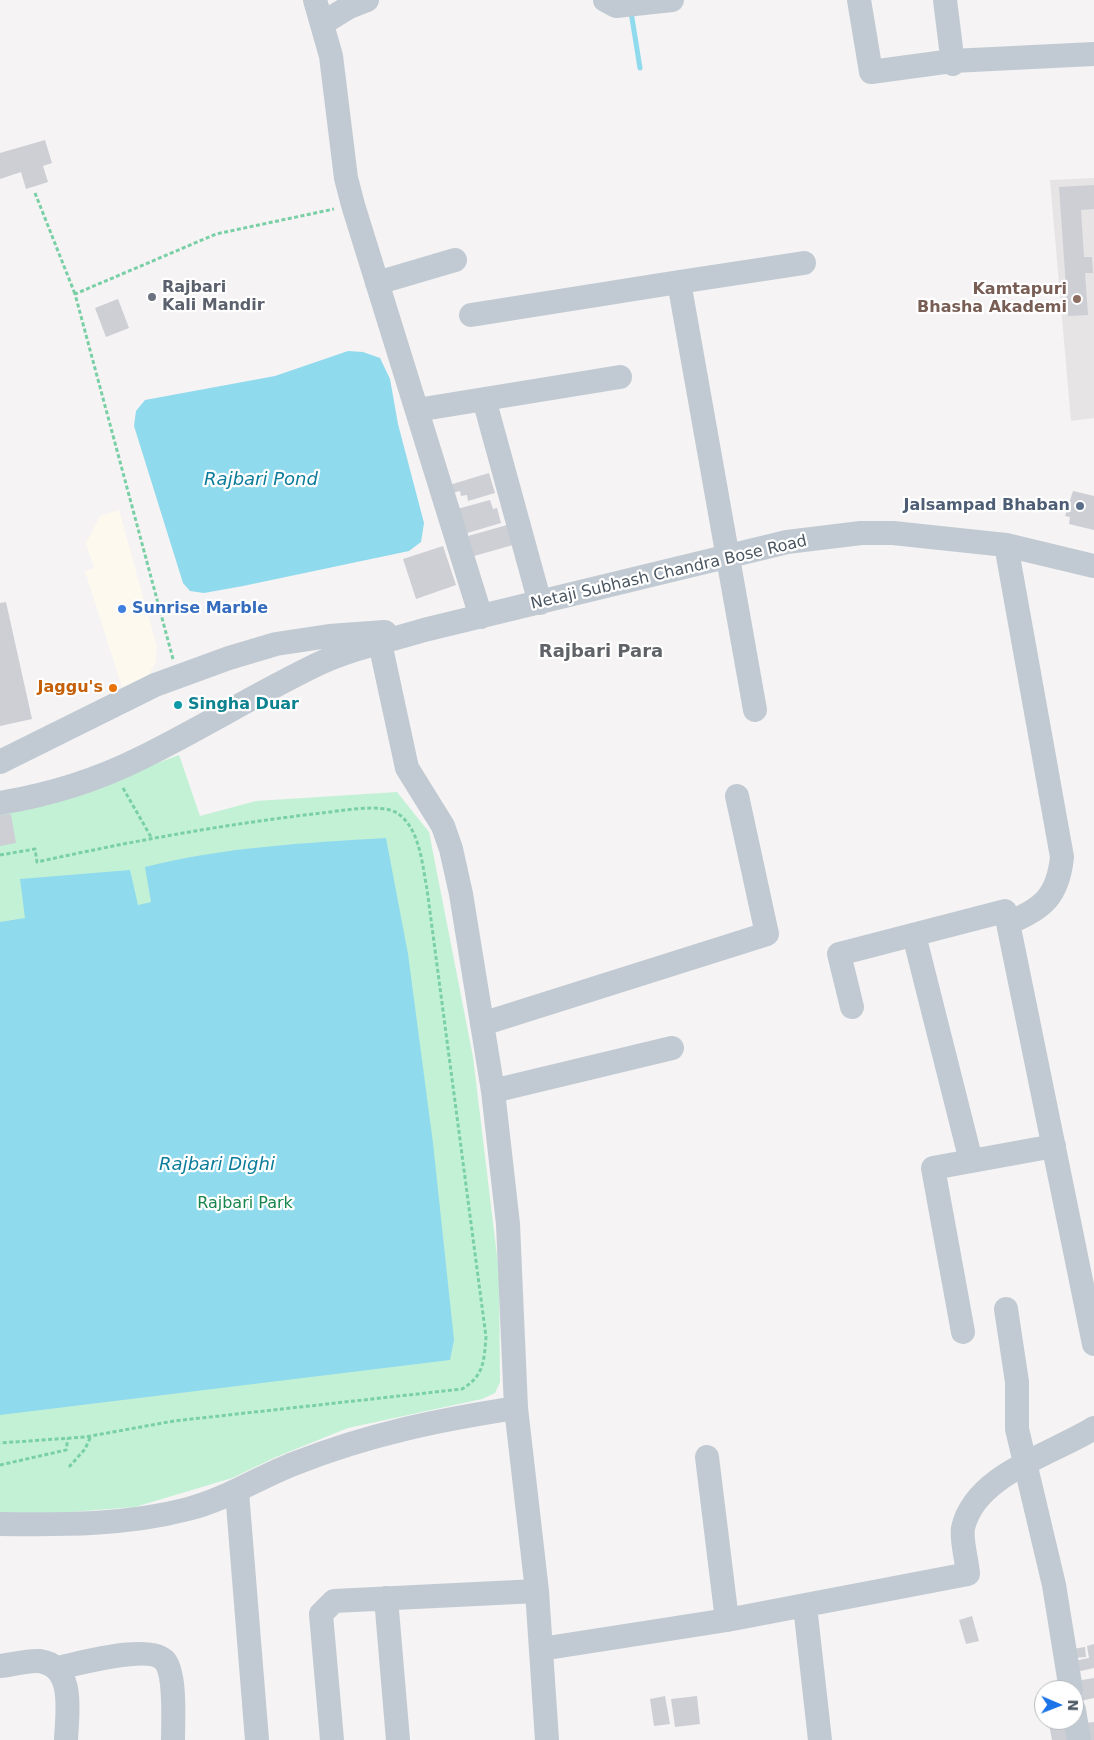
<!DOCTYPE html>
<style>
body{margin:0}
#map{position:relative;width:1094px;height:1740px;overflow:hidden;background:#f5f3f3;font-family:"DejaVu Sans",sans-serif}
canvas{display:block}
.north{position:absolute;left:1034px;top:1680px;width:50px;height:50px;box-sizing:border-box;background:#fff;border:1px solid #b7bbc0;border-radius:50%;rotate:91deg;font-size:14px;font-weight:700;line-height:20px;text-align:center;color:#4a5661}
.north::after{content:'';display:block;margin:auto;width:18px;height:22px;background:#1a73e8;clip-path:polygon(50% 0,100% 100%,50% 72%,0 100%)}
</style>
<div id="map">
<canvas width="1094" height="1740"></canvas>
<div class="north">N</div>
</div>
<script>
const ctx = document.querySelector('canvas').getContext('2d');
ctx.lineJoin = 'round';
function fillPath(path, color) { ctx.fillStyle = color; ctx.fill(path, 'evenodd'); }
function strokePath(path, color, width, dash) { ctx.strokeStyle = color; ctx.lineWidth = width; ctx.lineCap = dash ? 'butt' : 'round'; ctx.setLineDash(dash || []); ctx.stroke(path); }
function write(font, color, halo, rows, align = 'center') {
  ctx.font = font + ' "DejaVu Sans",sans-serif'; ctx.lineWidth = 4.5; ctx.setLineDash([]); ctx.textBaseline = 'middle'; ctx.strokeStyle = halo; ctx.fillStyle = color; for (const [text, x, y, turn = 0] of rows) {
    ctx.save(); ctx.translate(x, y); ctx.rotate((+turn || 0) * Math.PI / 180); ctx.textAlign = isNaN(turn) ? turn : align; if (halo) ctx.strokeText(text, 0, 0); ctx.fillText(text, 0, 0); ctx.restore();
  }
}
fillPath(new Path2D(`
 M119,510L157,647L155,664L147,677L122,687L85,571L94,568L86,543L100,516Z`), '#fdf9ef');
fillPath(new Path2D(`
 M1094,178V418L1071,421L1050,180Z`), '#e6e4e5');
fillPath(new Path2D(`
 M179,755L200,816L256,801L397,792L429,832L473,1057L499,1272L500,1382L495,1393L482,1399L348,1428L276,1457L232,1478L135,1507L34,1515H0V810L118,778Z`), '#c3f1d5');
fillPath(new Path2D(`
 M348,351L363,352L380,358L390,379L398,424L424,523L421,542L409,551L243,586L204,593L190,591L183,583L134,426L136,411L145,400L275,376Z
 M386,838L408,954L433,1143L454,1340L450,1360L0,1415V922L25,918L20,879L130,870L138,905L151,902L145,867C224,847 304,843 386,838Z`), '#90daee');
strokePath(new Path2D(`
 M631,12L640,68`), '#90daee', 5);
fillPath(new Path2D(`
 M45,140L52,163L43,166L48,182L26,189L21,172L0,179V153Z
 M1094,185V209L1081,210L1084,257H1092L1093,273H1085L1088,315L1068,316L1059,187Z
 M118,299L129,328L106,337L95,308Z
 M489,473L495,493L468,501L467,495L461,496L460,491L448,494L446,486Z
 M1073,491L1094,496V530L1069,524L1070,517L1065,516Z
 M490,500L493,509L497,508L501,523L464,534L457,509Z
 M507,525L513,545L474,556L468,536Z
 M443,546L456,585L416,599L403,559Z
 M6,602L32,719L0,726V603Z
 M11,814L16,843L0,846V815Z
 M972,1616L979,1641L966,1644L959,1620Z
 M1094,1644V1668L1076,1672L1074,1661L1089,1658L1087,1646Z
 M1085,1647L1086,1657L1074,1658L1073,1649Z
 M1094,1678V1698L1080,1701L1076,1681Z
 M665,1696L670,1724L654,1726L650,1699Z
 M697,1696L700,1724L675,1727L671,1699Z
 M1048,1720H1071L1074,1740H1052Z
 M1094,1722V1740H1087L1084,1723Z`), '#cdcfd5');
strokePath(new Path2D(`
 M35,193L75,294
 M173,659L75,294L216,234L334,209
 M123,788L151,837
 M0,855L35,849L37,862C132,841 226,824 322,813C340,811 382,803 397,813C420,828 422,864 427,889L486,1337C484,1361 484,1376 462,1389L174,1421L85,1437L0,1443
 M0,1465L66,1450L68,1438
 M69,1467L85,1449L91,1436`), '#7ad0a6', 3, [4, 2.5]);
strokePath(new Path2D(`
 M315,0L331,56L346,178L353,205L481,617
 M605,0L616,6L672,0
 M859,0L871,72L952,61L1094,54
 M945,0L953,64
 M323,23L349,7L367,0
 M679,282L804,263
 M377,283L455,260
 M471,315L679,282L755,710
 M484,399L540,603
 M417,410L620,377
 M1006,545L1062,857C1058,896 1043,909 1008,923L1094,1344
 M380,643L407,768L443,826L451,849L461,894L493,1091L508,1224L516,1408L537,1591L547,1740
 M0,762L155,685L229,658L276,644L329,636L385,632
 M0,803C48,795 97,780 141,758C200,729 256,694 316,665C349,649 388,641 424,630L787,542L861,533H893L1006,545L1094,566
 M914,935L971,1161
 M852,1007L839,954L1005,911L1008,923
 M482,1024L767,934L737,796
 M493,1091L672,1048
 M1006,1309L1017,1382V1429L1054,1585L1071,1690
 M963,1332L933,1168L1054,1146
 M707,1457L727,1620
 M237,1492L257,1740
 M0,1524C63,1525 127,1525 188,1509C227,1499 259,1477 296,1463C370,1434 438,1420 516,1408
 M386,1598L398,1740
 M805,1606L820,1740
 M541,1649L727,1620L968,1574C967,1560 961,1541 963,1528C975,1474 1053,1454 1094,1428
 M0,1666C12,1665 27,1660 39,1661C76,1666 67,1714 66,1740
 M57,1668C78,1664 150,1643 165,1661C176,1675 173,1722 173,1740
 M1074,1710L1079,1740
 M332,1740L321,1614L334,1601L537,1591`), '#c1cad2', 24);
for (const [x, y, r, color] of [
 [152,297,5,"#6b7280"],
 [1077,299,5,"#8d6e63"],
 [1080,506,5,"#5c6f8a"],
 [122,609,5,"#3f7fe0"],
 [113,688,5,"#e8710a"],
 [178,705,5,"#0f9aa8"]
]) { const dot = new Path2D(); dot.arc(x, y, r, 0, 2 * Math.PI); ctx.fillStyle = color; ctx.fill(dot); strokePath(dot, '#fff', 2); }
write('bold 16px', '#5b616d', '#fff', [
 ["Rajbari",162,288],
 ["Kali Mandir",162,306]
], 'left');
write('bold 16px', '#785e54', '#fff', [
 ["Kamtapuri",1067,290],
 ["Bhasha Akademi",1067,308]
], 'right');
write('bold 16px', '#4e5e75', '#fff', [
 ["Jalsampad Bhaban",1070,506]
], 'right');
write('16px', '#4a5661', '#fff', [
 ["Netaji Subhash Chandra Bose Road",669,573,-13]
]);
write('bold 16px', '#366cbe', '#fff', [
 ["Sunrise Marble",132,609]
], 'left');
write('bold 16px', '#c56008', '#fff', [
 ["Jaggu's",103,688]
], 'right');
write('bold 16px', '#0d838f', '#fff', [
 ["Singha Duar",188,705]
], 'left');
write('16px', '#17864f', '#fff', [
 ["Rajbari Park",245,1204]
]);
write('italic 18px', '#0c7c9b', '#fff', [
 ["Rajbari Pond",261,480],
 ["Rajbari Dighi",217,1165]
]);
write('bold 18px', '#5f6368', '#fff', [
 ["Rajbari Para",601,652]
]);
</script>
